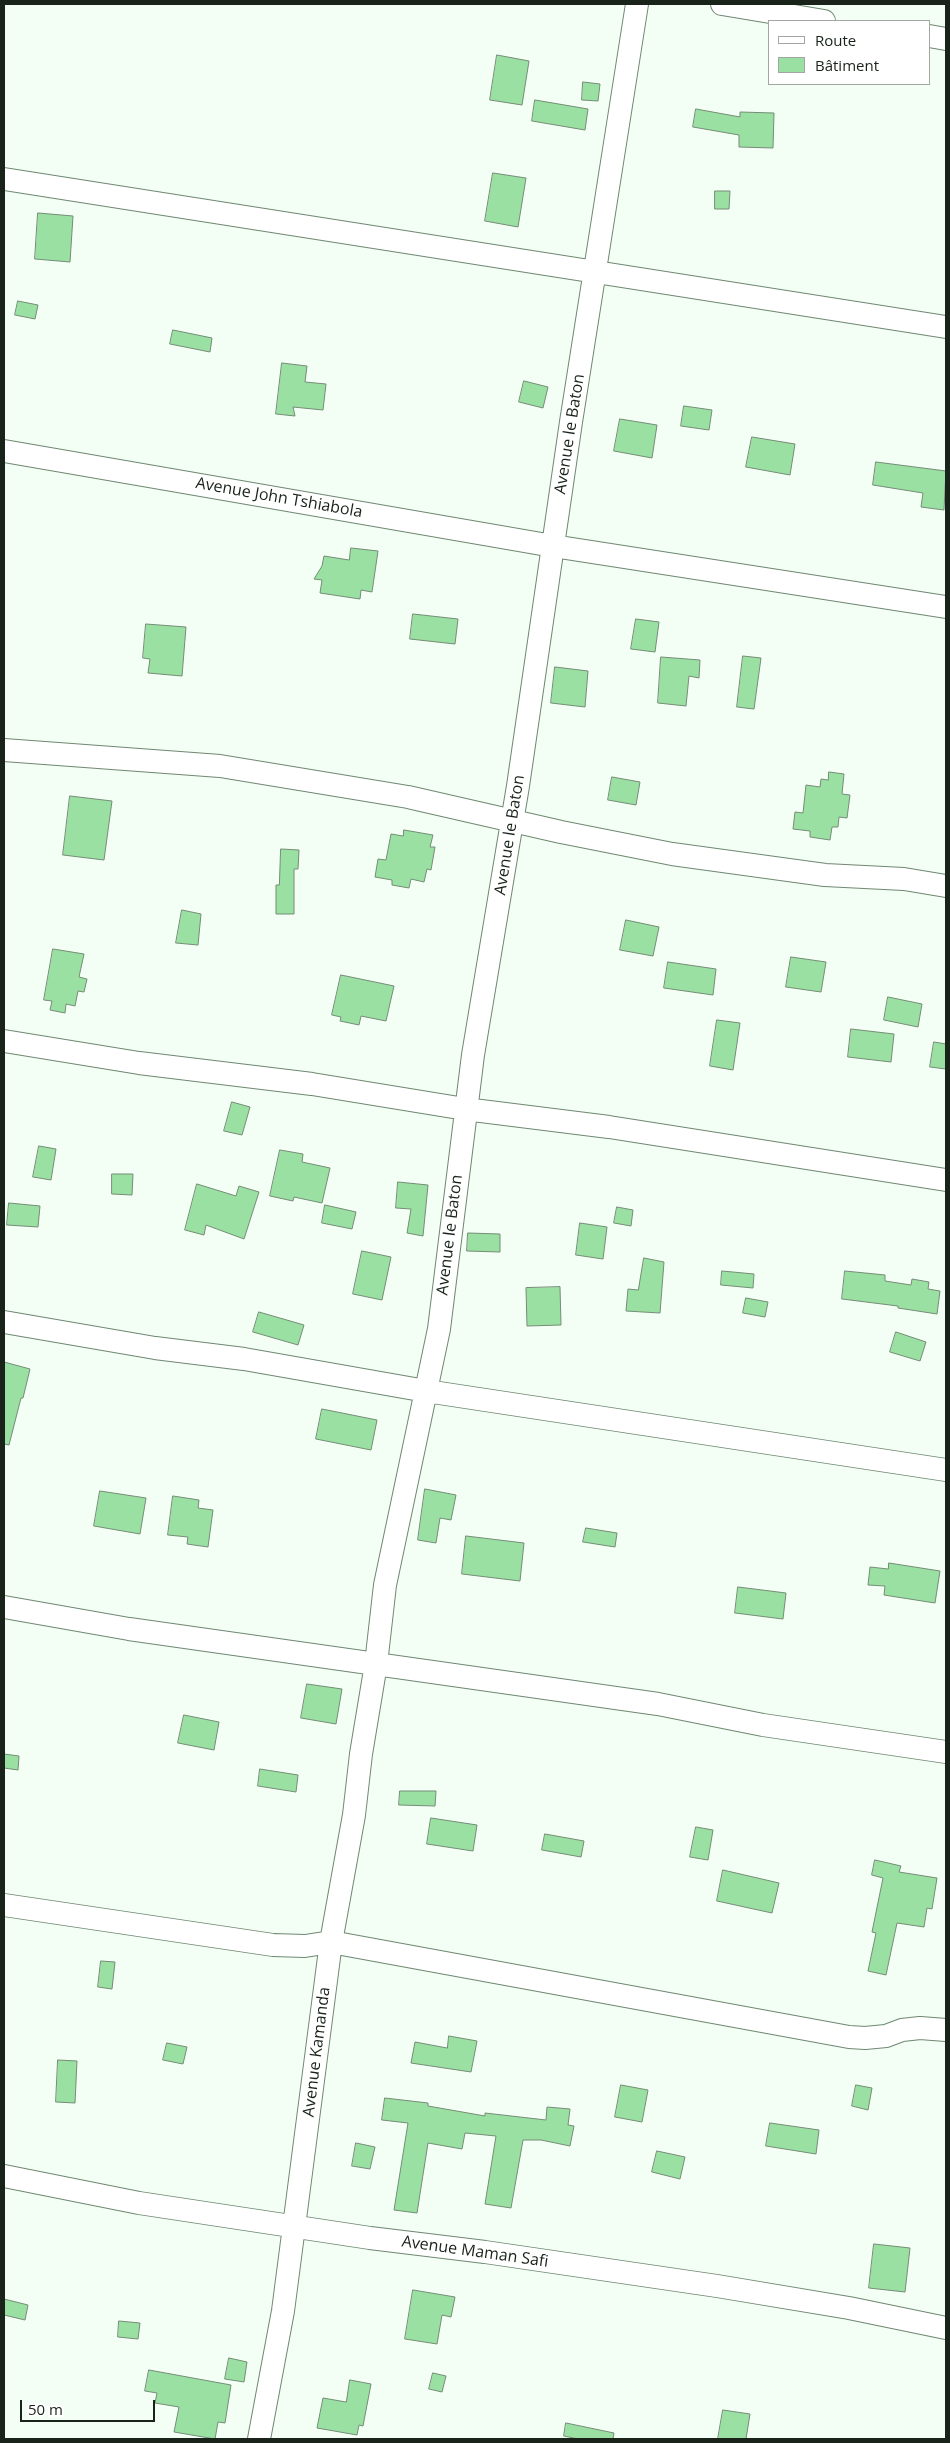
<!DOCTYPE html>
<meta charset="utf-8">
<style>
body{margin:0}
#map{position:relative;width:950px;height:2443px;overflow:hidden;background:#f3fef4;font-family:"Open Sans",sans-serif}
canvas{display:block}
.frame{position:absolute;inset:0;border:5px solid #19231a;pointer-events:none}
.legend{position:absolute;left:768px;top:20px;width:162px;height:65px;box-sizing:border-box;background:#fff;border:1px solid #a3a7a3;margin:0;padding:6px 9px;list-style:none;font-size:15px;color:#19231a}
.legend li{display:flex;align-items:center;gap:10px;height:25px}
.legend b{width:25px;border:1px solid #a3a7a3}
.scale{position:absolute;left:20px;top:2400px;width:135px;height:22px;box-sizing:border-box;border:2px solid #19231a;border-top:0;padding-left:6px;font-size:15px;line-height:18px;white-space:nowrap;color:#19231a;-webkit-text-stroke:4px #fff;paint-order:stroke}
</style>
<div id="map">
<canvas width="950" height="2443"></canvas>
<div class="frame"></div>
<ul class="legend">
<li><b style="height:6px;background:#fff"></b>Route</li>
<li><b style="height:14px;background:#9be0a3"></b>Bâtiment</li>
</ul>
<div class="scale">50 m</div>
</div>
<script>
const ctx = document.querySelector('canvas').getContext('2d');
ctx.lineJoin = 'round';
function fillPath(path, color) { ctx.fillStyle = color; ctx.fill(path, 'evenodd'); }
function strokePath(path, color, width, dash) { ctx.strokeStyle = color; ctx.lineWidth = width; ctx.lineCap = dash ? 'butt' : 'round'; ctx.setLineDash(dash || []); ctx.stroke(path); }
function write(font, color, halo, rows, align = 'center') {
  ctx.font = font + ' "Open Sans",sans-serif'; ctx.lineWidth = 4; ctx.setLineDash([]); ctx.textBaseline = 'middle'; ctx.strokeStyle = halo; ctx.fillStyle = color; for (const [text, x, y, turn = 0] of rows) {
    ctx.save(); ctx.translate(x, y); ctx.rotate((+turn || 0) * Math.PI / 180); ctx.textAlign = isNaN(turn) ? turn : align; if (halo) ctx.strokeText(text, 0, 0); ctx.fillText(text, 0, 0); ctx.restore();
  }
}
const building = new Path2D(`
 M497,55L529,61L522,105L490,100Z
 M583,82L600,84L598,101L582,100Z
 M535,100L588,109L585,130L532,121Z
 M696,109L740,117V112L774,113L773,148L739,147V135L693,127Z
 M493,173L526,178L518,227L485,221Z
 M715,191H730L729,209H715Z
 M38,213L73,216L70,262L35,259Z
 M18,301L38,305L35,319L15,315Z
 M173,330L212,338L210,352L170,344Z
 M282,363L307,366L305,382L326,384L323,410L293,407L295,416L276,414Z
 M524,381L548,387L543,408L519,402Z
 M684,406L712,410L709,430L681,426Z
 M620,419L657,425L652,458L614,451Z
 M752,437L795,444L790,475L746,467Z
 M876,462L946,471L944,510L921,507L923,493L873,485Z
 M351,548L378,551L372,592L361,590L360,599L320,593L322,580L314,579L322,566L324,556L349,560Z
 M413,614L458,619L455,644L410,639Z
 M636,619L659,622L655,652L631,649Z
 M146,624L186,627L182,676L148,673L150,659L143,658Z
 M743,656L761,658L754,709L737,707Z
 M661,657L700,660L699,678L689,676L686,706L658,703Z
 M555,667L588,671L585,707L551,703Z
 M829,772L844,774L842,794L850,795L847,818L839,817L838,827H832L830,840L810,837V831L793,829L795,812L803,813L806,785L820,787L821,779L828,780Z
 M612,777L640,782L636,805L608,800Z
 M70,796L112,801L104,860L63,855Z
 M404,830L433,835L430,847H435L431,870L427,869L424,882L411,879L409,888L392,885V880L375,877L378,859L386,860L391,834L403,836Z
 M281,849L299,850L298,869H294V914H276V885H279Z
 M182,910L201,914L198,945L176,943Z
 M626,920L659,927L653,956L620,950Z
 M53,949L84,954L79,977L87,979L84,992L78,991L75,1006L66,1004L65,1013L50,1010L52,1001L44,1000Z
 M791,957L826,962L821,992L786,987Z
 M668,962L716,969L713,995L664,988Z
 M341,975L394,986L386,1021L361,1016L359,1025L340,1021L341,1017L332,1015Z
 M888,997L922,1004L918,1027L884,1020Z
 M717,1020L740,1023L733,1070L710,1066Z
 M851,1029L894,1034L891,1062L848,1057Z
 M934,1042L946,1044V1069L930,1067Z
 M232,1102L250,1107L242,1135L224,1131Z
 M39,1146L56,1149L51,1180L33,1177Z
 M280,1150L303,1154L302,1162L330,1168L322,1203L294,1197L293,1201L270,1196Z
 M112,1174H133L132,1195L112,1194Z
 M398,1182L428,1185L423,1236L407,1233L411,1209L396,1208Z
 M197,1184L236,1196L239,1186L259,1192L244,1239L206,1225L204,1235L185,1230Z
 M9,1203L40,1206L38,1227L7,1225Z
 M325,1205L356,1212L352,1229L322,1223Z
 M617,1207L633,1210L631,1226L614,1223Z
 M580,1223L607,1227L603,1259L576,1255Z
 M468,1233L500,1234V1252L467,1251Z
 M362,1251L391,1257L382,1300L353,1294Z
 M644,1258L664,1262L660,1313L626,1311L628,1289L638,1290Z
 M722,1271L754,1274L753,1288L721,1285Z
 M845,1271L885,1275V1281L911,1285L912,1279L929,1282L928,1289L940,1291L937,1314L898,1308V1306L842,1299Z
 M560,1287L561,1325L527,1326L526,1288Z
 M746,1298L768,1302L765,1317L743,1313Z
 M259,1312L304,1325L298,1345L253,1332Z
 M896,1332L926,1342L920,1361L890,1352Z
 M4,1362L30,1369L23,1398H21L9,1445L4,1444Z
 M322,1409L377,1420L371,1450L316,1439Z
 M425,1489L456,1495L451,1520L440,1518L436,1543L418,1540Z
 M100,1491L146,1498L140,1534L94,1526Z
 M173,1496L199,1500L198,1508L213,1510L208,1547L187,1544L188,1537L168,1535Z
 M586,1528L617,1533L615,1547L583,1542Z
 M466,1536L524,1543L520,1581L462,1574Z
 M889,1563L940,1571L935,1603L884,1595L885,1586L868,1585L870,1567L888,1569Z
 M738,1587L786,1593L783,1619L735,1613Z
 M307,1684L342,1689L336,1724L301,1718Z
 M184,1715L219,1722L214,1750L178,1743Z
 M4,1754L19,1756L18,1770L4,1768Z
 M260,1769L298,1775L296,1792L258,1786Z
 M400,1791H436L435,1806L399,1805Z
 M431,1818L477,1825L473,1851L427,1844Z
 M696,1827L713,1830L708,1860L690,1857Z
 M545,1834L584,1841L581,1857L542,1850Z
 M875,1860L901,1866L899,1872L937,1878L932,1909L927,1908L924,1927L897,1923L886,1975L868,1971L876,1933L872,1932L883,1878L872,1875Z
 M723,1870L779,1883L772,1913L717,1901Z
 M101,1961L115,1962L112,1989L98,1987Z
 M449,2036L477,2041L471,2072L411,2063L415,2042L447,2048Z
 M167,2043L187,2047L183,2064L163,2060Z
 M58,2060L77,2061L75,2103L56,2102Z
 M621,2085L648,2090L642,2122L615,2117Z
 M856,2085L872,2088L868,2110L852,2106Z
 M385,2098L428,2103V2106L485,2116V2113L546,2120L547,2107L570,2109L568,2125L574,2126L570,2146L541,2140H523L511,2208L485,2204L496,2136L465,2133L462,2149L428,2143L417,2213L394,2210L408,2123L382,2120Z
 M770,2123L819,2130L816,2154L766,2146Z
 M356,2143L375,2147L370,2169L352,2166Z
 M657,2151L685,2157L680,2179L652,2172Z
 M874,2244L910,2248L905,2292L869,2288Z
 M413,2290L455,2297L451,2317L442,2315L437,2344L405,2339Z
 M4,2299L28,2305L25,2320L4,2315Z
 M119,2321L140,2323L138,2339L118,2337Z
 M229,2358L247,2362L244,2382L225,2379Z
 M149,2370L231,2385L225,2423L218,2422L215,2439L174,2432L179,2407L155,2403L157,2393L145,2391Z
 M433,2373L446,2376L442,2392L429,2389Z
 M350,2380L371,2384L363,2426L359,2425L357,2435L317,2428L323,2398L346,2402Z
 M723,2410L750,2414L746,2439H718Z
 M566,2423L614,2433L613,2439H578L564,2436Z`);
fillPath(building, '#9be0a3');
strokePath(building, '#748d76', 1);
const minor = new Path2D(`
 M722,4L824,21
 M929,36L946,39
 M4,179L946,327
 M4,451L553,546L946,607
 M4,750L220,766L408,797L561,832L672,854L825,875L904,879L946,886
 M4,1041L139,1063L312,1084L465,1109L609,1127L946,1180
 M4,1322L155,1348L244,1359L426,1391L946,1470
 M4,1607L129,1629L658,1704L763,1725L946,1752
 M4,1905L273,1945L305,1946L331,1942L849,2037L865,2038L886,2036L902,2030L920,2028L946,2030
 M4,2176L139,2203L370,2238L485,2252L717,2286L849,2308L946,2328
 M259,2439L283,2311L331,1942L354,1815L361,1754L376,1664L385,1585L439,1329L473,1055L518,786L571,422L637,4`);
strokePath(minor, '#6f8871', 24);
strokePath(minor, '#fff', 22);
write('16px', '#19231a', '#fff', [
 ["Avenue le Baton",570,434,-81],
 ["Avenue John Tshiabola",279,498,10],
 ["Avenue le Baton",510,835,-81],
 ["Avenue le Baton",450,1235,-83],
 ["Avenue Kamanda",317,2052,-83],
 ["Avenue Maman Safi",475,2252,8]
]);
</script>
